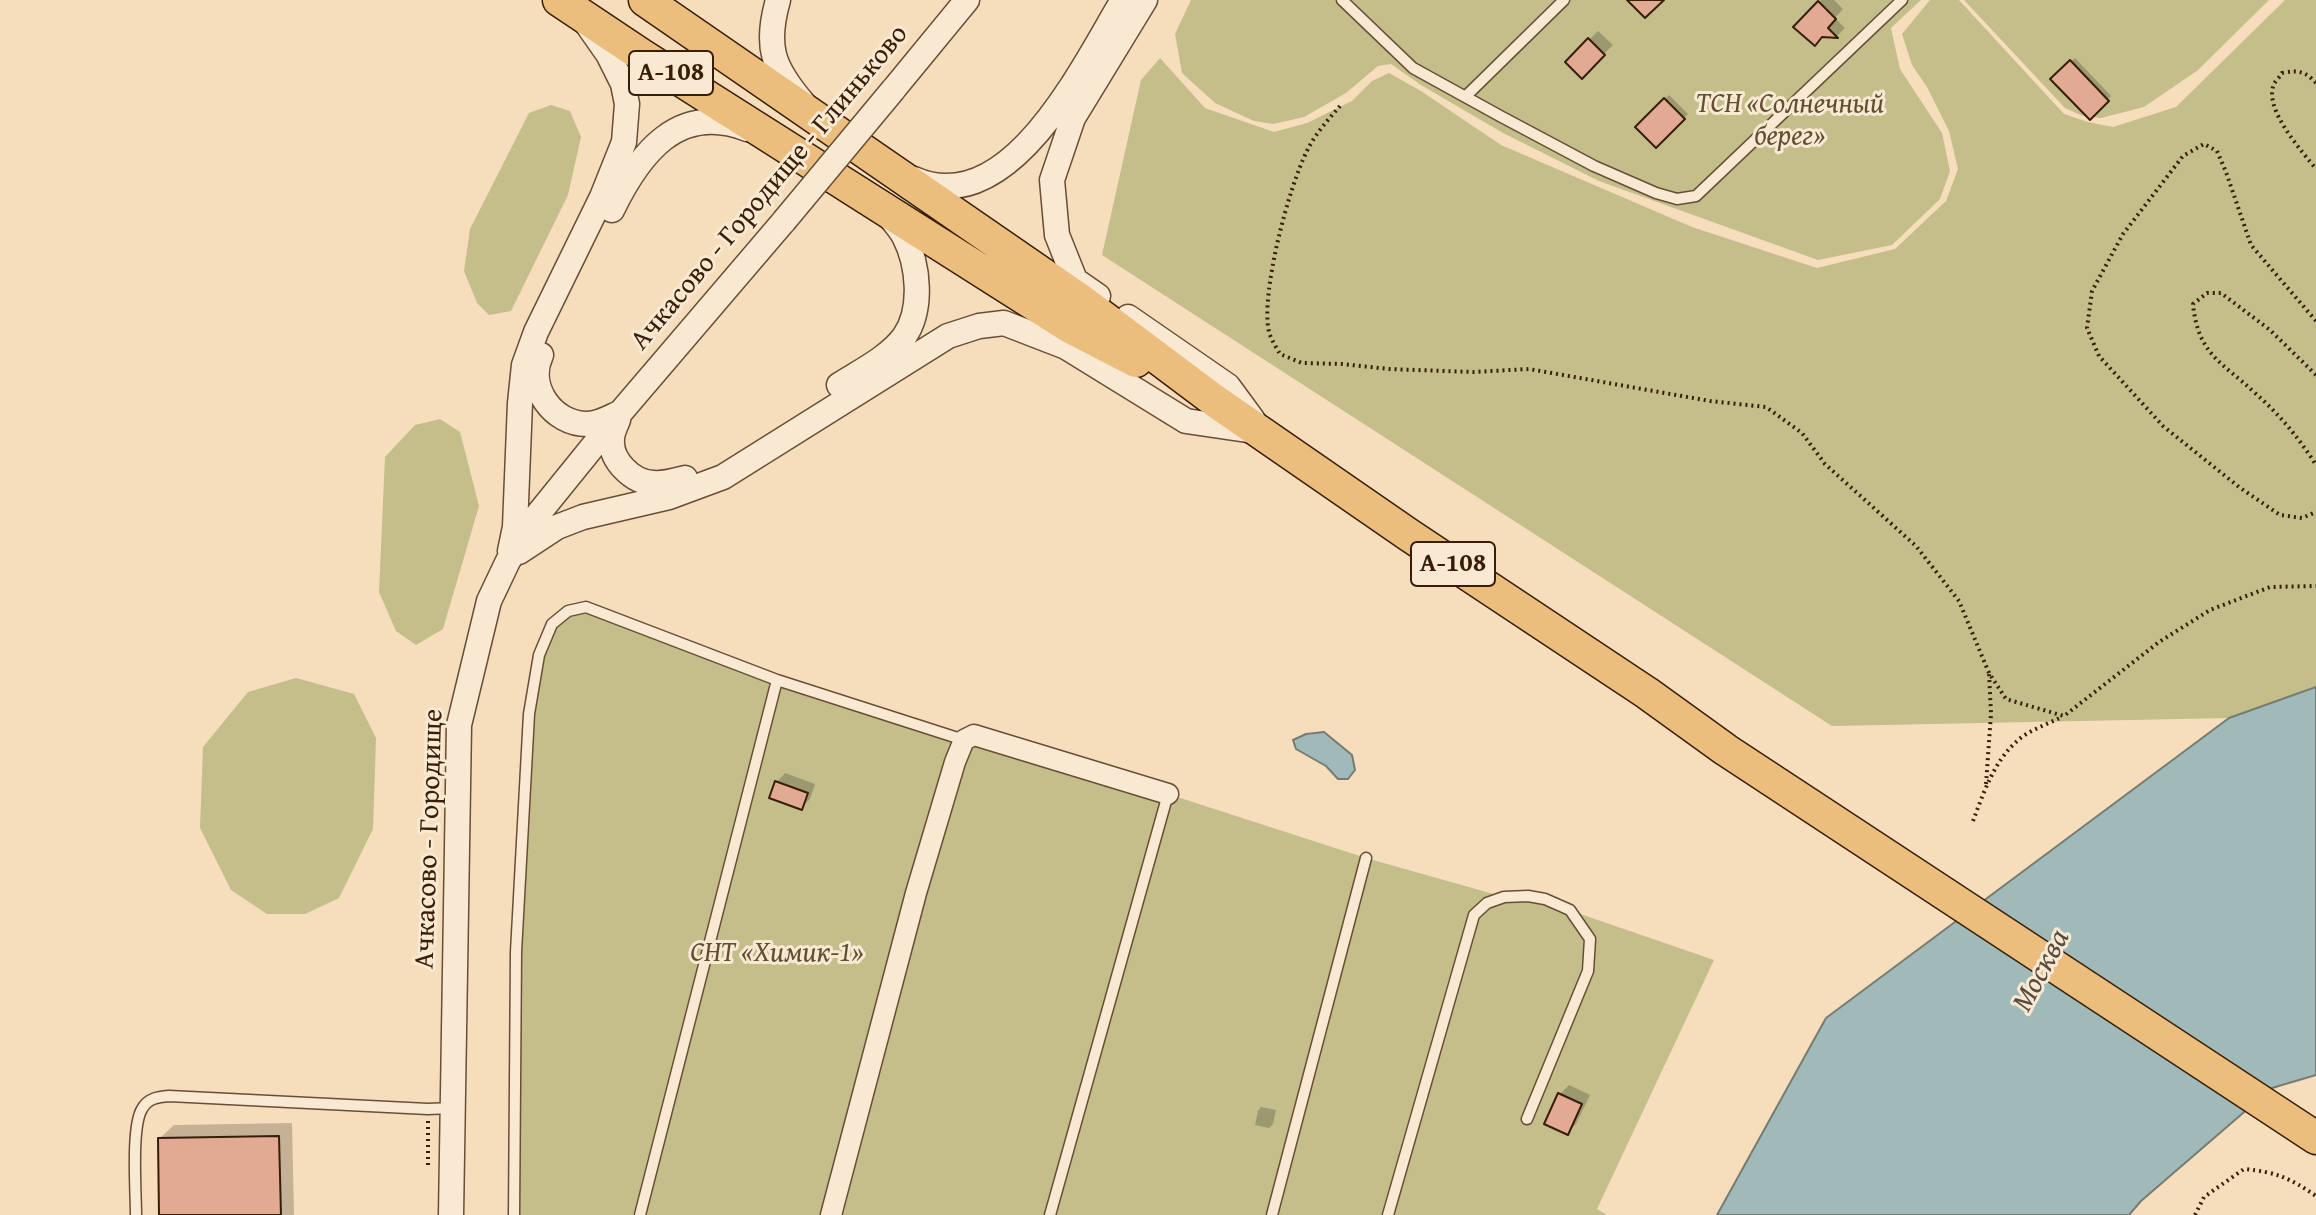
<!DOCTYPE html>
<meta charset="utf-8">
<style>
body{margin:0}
canvas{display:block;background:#f6ddbb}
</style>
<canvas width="2316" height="1215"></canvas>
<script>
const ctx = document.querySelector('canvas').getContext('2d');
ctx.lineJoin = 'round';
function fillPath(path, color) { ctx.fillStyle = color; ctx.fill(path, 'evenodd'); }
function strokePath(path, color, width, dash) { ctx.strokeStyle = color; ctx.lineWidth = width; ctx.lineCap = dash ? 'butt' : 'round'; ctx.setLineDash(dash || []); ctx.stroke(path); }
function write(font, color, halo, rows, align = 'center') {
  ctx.font = font + ' "Gentium Book Plus",serif'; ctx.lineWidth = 6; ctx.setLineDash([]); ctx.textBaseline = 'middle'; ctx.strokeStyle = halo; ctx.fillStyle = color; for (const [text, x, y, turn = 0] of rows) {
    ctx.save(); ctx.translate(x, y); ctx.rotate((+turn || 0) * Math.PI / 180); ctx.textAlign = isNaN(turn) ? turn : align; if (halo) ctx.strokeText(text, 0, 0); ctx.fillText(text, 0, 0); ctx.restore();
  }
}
fillPath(new Path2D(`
 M1191,0H1921L1891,28L1900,69L1942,133L1950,171L1940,199L1892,245L1818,260L1599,181L1503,133L1421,85L1391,64L1378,66L1346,93L1304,117L1273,124L1254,121L1215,103L1182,73L1175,34Z
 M1930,0H1959L2064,114L2088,122L2113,127L2176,107L2285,0H2316V687L2229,718L1832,726L1102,255L1141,80L1160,58L1205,108L1274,132L1307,123L1352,101L1372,81L1389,73L1421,91L1501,145L1692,227L1817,268L1895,249L1946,201L1958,169L1949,131L1927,87L1912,65L1902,34Z
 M1964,0H2269L2198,70L2144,107L2101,118L2083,116L2065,108Z
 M551,105L570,111L581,137L568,195L511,311L489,315L477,303L464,271L470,229L529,113Z
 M440,419L460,432L479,506L443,629L416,645L396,631L379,592L385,457L415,425Z
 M586,607L777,680L1168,794L1366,858L1504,897L1528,896L1714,960L1597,1209L1607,1215H514L516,952L529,714L552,624Z
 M296,678L354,694L376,738L373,829L339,898L305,914H267L231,890L200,828L203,747L248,692Z`), '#c4be8b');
const water = new Path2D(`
 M2316,687V1075L2272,1088L2141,1201L2129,1215H1717L1826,1018L2229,718Z
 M1324,732L1352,755L1355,770L1348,779H1338L1326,766L1296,749L1293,740L1306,734Z`);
fillPath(water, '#9fbab9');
strokePath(water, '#767c73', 2);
fillPath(new Path2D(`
 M1821,0H1834L1843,9L1835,18L1845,28L1837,36L1824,35L1796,27Z
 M1598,31L1613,45L1582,76L1567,62Z
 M2075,58L2111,96L2090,117L2053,79Z
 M1669,95L1688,114L1656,145L1638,127Z
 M785,773L815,784L810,799L802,807L777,782Z
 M1569,1085L1590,1095L1576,1124L1567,1133L1560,1094Z
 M1261,1107L1276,1110L1273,1124L1269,1128L1255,1125L1258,1111Z
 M292,1123L294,1215H161L160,1138L174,1125Z`), '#0003');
const building = new Path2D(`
 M1627,0H1664L1645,18Z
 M1818,1L1836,19L1828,28L1838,38L1822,37L1815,46L1793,27Z
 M1588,38L1605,55L1582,79L1565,62Z
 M2070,60L2109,101L2090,120L2050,79Z
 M1664,98L1685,119L1656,148L1635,127Z
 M775,781L808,793L802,810L769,798Z
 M1558,1093L1582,1104L1568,1135L1544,1124Z
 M279,1136L281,1215H159L158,1138Z`);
fillPath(building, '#e2aa92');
strokePath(building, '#381e09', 2);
const service = new Path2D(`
 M1342,0L1413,68L1500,116L1594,166L1656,193L1677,199L1696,196L1902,0
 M1465,97L1564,0
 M136,1215C136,1192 131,1127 142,1109C148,1098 158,1097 169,1096L428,1109L453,1108
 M514,1215L516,952L529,714L539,655L552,624L568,611L586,607L777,680L964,740
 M640,1215L777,680
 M1050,1215L1168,794
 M1272,1215L1366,858
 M1388,1215L1474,915L1487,903L1504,897L1528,896L1545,899L1570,910L1590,939L1588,971L1527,1119`);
const minor = new Path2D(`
 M831,1215L916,893L955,762L964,740L974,735L1168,794`);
const tertiary = new Path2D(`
 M778,0C765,46 772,67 804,104
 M893,90L967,0
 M914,179C1010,222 1084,64 1123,0
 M612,210C639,154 678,102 747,129
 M1098,296L1075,280L1057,235L1052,180L1073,118L1145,0
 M1128,317L1228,386L1253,420
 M541,355C526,387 553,424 587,424C598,424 607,419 617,414
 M839,385C861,371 888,358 904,337C923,310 919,265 904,236C900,229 894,222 889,216
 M618,420C616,425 612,433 612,439C610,460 632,482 653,483C664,484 674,481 685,478
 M510,551L515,527L520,403L524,365L536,332L602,197L624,142L627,104L623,84L608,54L587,24
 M519,552L557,527L583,517L669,497L723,477L948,336L979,326L1004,323L1066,347L1186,421L1254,431
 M451,1215L459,725L489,601L508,561L539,513L620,413L784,221`);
const trunk = new Path2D(`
 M559,0L643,56L1070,327L1136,361
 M645,0L1083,302L1215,401L1409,535L1647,693L1726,750L2316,1138`);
strokePath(service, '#684e36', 13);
strokePath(minor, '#684e36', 23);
strokePath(tertiary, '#684e36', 27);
strokePath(trunk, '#381e09', 35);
strokePath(new Path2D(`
 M2316,83C2305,71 2298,70 2282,73C2280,77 2276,80 2274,84C2263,109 2302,151 2316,169
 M1340,106C1328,120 1315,134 1307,151C1289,186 1260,295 1269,332C1271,339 1276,347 1280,354L1302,363L1342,364L1389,369L1473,372L1529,369L1710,401L1766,407L1802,433L1825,464L1916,546L1959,601L1989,673L2006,699L2064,716L2159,642L2210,610L2270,587L2316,586
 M2316,321L2251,245L2226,172L2217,151L2204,144L2183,156L2123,234L2092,291L2087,328L2099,356L2163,426L2239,487L2280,515L2302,518L2316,512
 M2316,375L2270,330L2221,293H2207L2193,304C2198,355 2222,362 2255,393C2279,414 2299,438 2316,465
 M1986,784L1991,714L1989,673
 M1973,821C1985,789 1997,752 2028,733C2039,727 2051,722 2062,717
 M428,1121V1165
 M2195,1215L2204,1197L2244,1169C2276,1172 2290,1178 2316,1196`), '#381e09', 4, [2, 4]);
strokePath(service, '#f9e9d3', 10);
strokePath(minor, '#f9e9d3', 20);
strokePath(tertiary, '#f9e9d3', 24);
strokePath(trunk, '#ebbe7e', 32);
const tertiaryBridge = new Path2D(`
 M784,221L893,90`);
strokePath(tertiaryBridge, '#684e36', 27, []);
strokePath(tertiaryBridge, '#f9e9d3', 24);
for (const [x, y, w] of [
 [671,73,84],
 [1453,564,84]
]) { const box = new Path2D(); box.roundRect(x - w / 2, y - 22, w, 44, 6); ctx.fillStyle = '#f9e9d3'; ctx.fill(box); strokePath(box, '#381e09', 2); }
write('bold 26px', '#381e09', null, [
 ["А-108",671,73],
 ["А-108",1453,564]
]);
write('italic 28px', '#624e30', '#f9e9d3', [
 ["ТСН «Солнечный",1790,105],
 ["берег»",1790,137],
 ["СНТ «Химик-1»",777,954]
]);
write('28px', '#381e09', '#f9e9d3', [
 ["Ачкасово - Городище - Глиньково",770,188,-50],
 ["Ачкасово - Городище",430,839,-88]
]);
write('italic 30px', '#574d3e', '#f9e9d3', [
 ["Москва",2042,971,-62]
]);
</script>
